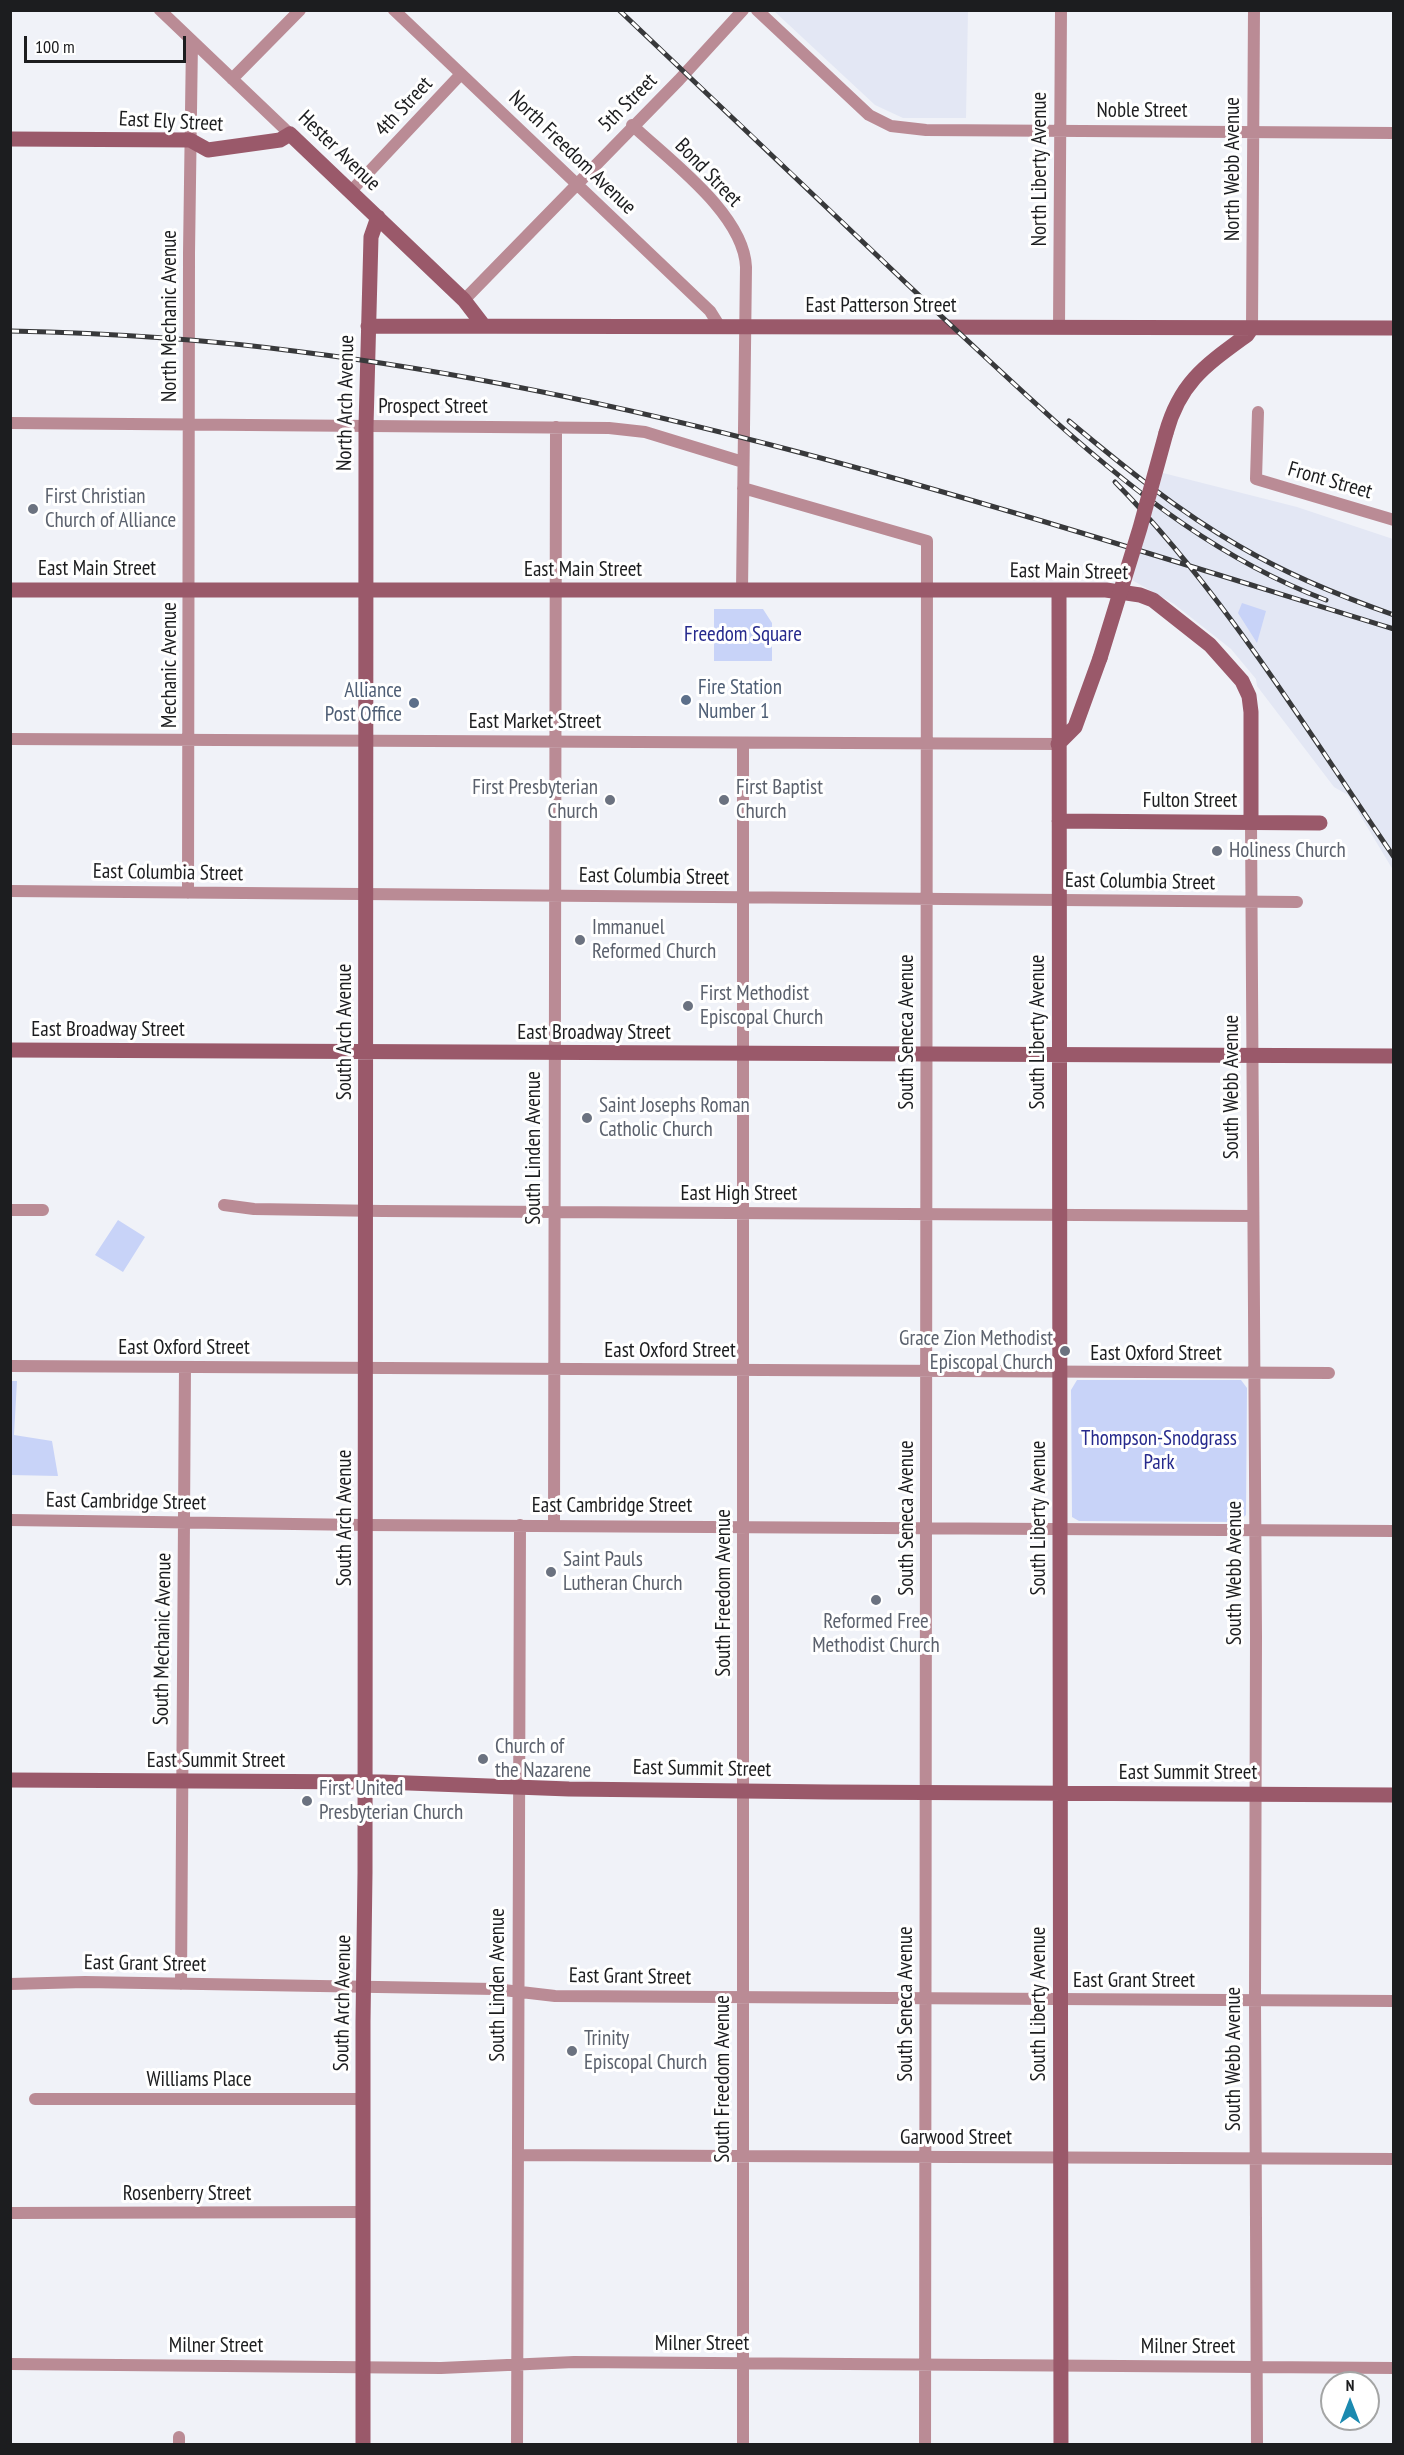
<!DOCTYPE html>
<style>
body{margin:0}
#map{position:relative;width:1404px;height:2455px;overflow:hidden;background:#f0f2f8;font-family:"PT Sans Narrow",sans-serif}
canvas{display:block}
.frame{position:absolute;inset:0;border:12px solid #1c1d1f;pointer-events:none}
.north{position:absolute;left:1320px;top:2371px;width:60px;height:60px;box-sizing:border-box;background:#fff;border:2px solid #a4a5a5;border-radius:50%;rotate:0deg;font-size:16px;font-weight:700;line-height:24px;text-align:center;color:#1c1d1f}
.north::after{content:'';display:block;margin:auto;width:21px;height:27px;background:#1c8ab0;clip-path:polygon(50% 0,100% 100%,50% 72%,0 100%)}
.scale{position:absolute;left:24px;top:36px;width:162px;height:27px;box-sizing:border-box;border:3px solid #1c1d1f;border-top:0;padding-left:8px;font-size:18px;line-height:21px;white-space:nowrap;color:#1c1d1f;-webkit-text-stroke:4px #fff;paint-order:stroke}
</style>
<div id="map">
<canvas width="1404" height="2455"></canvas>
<div class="frame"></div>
<div class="north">N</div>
<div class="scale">100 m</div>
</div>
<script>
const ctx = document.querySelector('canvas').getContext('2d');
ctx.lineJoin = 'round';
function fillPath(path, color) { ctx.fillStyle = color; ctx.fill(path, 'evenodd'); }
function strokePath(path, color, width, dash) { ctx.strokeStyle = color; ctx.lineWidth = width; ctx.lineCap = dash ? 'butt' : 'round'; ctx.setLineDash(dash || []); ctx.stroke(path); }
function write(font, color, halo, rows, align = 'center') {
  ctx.font = font + ' "PT Sans Narrow",sans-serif'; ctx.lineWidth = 6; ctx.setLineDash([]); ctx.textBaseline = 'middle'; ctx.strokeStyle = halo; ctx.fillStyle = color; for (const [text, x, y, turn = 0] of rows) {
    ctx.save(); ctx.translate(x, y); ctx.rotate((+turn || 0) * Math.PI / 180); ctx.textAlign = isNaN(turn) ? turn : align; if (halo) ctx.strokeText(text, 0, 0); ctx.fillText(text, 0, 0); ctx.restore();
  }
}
fillPath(new Path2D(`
 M774,11H968L966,118H903L875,105Z
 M1163,473L1297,507L1393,539V870L1348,795L1334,787L1257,686L1256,679L1231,649L1174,604L1132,580Z`), '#e3e7f4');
fillPath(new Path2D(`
 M1242,603L1266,611L1257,643L1238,613Z
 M714,609H763L772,623V661H714Z
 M118,1220L145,1237L123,1272L95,1255Z
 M1077,1380H1241L1247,1388L1246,1515L1238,1522L1079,1521L1072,1517L1071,1390Z
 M11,1381H17L14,1435L52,1441L58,1476L11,1475Z`), '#c8d3f8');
strokePath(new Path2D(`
 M160,10L290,134
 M394,10L710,311L720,327
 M757,10L869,115L891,126L926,130L1394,133
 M232,79L300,10
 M632,125C669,160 744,214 746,267L742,591
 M351,191L461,74
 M464,300L679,80L743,10
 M1059,328L1061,10
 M1252,328L1254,10
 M1258,412L1256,479L1394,520
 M10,423L609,428L645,432L743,462
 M743,488L927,541L925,2444
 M10,739L1058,744
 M1251,822L1256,1636L1255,2001L1257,2444
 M10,891L1297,902
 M188,893L189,253L192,41
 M224,1205L254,1209L382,1211L1253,1216
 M10,1210H43
 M10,1366L1329,1373
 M10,1520L365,1525L1394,1531
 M554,1525L556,427
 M10,1984L85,1982L495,1989L555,1996L1394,2001
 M181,1984C182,1778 183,1573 185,1368
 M35,2099H363
 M518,2155L1394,2159
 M10,2213L364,2212
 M10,2364L441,2368L574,2362L1394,2368
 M179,2437V2444
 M517,2444L520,1525
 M743,2444V743`), '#ba8b95', 12);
strokePath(new Path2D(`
 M10,139L190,140L208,150L280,140L290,134L464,300L484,326
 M368,326L1394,328
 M1166,433C1180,382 1206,365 1247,335L1252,328
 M10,590H1106L1140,595L1153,600L1210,645L1242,681L1249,696L1251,712V822
 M1059,591L1061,2444
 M1058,744L1075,727L1100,658
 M1059,821L1320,823
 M10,1050L1394,1056
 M10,1780L382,1782L569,1789L830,1792L1394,1795
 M363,2444V2022L365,1873L366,426L371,237L378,217`), '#9a596a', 15);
const rail = new Path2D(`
 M619,10C715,101 811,192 906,283C956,330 1005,376 1056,422C1138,495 1223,561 1326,600
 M10,331C108,333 205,339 302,352C676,399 1035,519 1394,629
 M1069,421C1123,466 1178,511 1239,546C1288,575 1340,596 1394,615
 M1115,482C1224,593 1306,729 1394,857`);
strokePath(rail, '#38393b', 5);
strokePath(rail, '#fff', 3, [9]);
strokePath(new Path2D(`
 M1100,658L1140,528L1166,433`), '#9a596a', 15);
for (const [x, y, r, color] of [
 [33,509,6,"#6b7280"],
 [686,700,6,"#5c6f8a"],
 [414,703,6,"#5c6f8a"],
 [610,800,6,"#6b7280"],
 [724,800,6,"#6b7280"],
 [1217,851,6,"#6b7280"],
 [580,940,6,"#6b7280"],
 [688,1006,6,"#6b7280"],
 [587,1118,6,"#6b7280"],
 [1065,1351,6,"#6b7280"],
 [551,1572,6,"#6b7280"],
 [876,1600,6,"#6b7280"],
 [483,1759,6,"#6b7280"],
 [307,1801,6,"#6b7280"],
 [572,2051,6,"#6b7280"]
]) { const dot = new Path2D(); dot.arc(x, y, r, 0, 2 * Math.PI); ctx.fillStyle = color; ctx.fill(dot); strokePath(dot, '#fff', 2); }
write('21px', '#1c1d1f', '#fff', [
 ["5th Street",628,103,-45],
 ["4th Street",404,107,-47],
 ["Noble Street",1142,111],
 ["East Ely Street",171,122,3],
 ["Hester Avenue",339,151,44],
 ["North Freedom Avenue",572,153,44],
 ["North Liberty Avenue",1040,169,-90],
 ["North Webb Avenue",1233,169,-90],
 ["Bond Street",708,173,46],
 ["East Patterson Street",881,306],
 ["North Mechanic Avenue",170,316,-90],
 ["North Arch Avenue",346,403,-89],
 ["Prospect Street",433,407],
 ["Front Street",1330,481,16],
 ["East Main Street",97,569],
 ["East Main Street",583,570],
 ["East Main Street",1069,572,1],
 ["Mechanic Avenue",170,665,-90],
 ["East Market Street",535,722],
 ["Fulton Street",1190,801],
 ["East Columbia Street",168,873,1],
 ["East Columbia Street",654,877,1],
 ["East Columbia Street",1140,882,1],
 ["East Broadway Street",108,1030],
 ["South Arch Avenue",345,1032,-90],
 ["South Seneca Avenue",907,1032,-90],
 ["South Liberty Avenue",1038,1032,-90],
 ["East Broadway Street",594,1033],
 ["South Webb Avenue",1232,1087,-90],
 ["South Linden Avenue",534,1148,-90],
 ["East High Street",739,1194],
 ["East Oxford Street",184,1348],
 ["East Oxford Street",670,1351],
 ["East Oxford Street",1156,1354],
 ["East Cambridge Street",126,1502,1],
 ["East Cambridge Street",612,1506],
 ["South Arch Avenue",345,1518,-90],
 ["South Seneca Avenue",907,1518,-90],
 ["South Liberty Avenue",1039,1518,-90],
 ["South Webb Avenue",1235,1573,-90],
 ["South Freedom Avenue",724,1593,-90],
 ["South Mechanic Avenue",163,1639,-89],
 ["East Summit Street",216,1761],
 ["East Summit Street",702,1769,1],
 ["East Summit Street",1188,1773],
 ["East Grant Street",145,1964,1],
 ["East Grant Street",630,1977,1],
 ["East Grant Street",1134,1981],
 ["South Linden Avenue",498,1985,-90],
 ["South Arch Avenue",343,2003,-89],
 ["South Seneca Avenue",906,2004,-90],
 ["South Liberty Avenue",1039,2004,-90],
 ["South Webb Avenue",1234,2059,-90],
 ["South Freedom Avenue",723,2079,-90],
 ["Williams Place",199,2080],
 ["Garwood Street",956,2138],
 ["Rosenberry Street",187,2194],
 ["Milner Street",702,2344],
 ["Milner Street",216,2346],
 ["Milner Street",1188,2347]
]);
write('21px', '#5b616d', '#fff', [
 ["First Christian",45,497],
 ["Church of Alliance",45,521],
 ["First Presbyterian",598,788,"right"],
 ["Church",598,812,"right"],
 ["First Baptist",736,788],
 ["Church",736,812],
 ["Holiness Church",1229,851],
 ["Immanuel",592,928],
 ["Reformed Church",592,952],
 ["First Methodist",700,994],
 ["Episcopal Church",700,1018],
 ["Saint Josephs Roman",599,1106],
 ["Catholic Church",599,1130],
 ["Grace Zion Methodist",1053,1339,"right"],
 ["Episcopal Church",1053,1363,"right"],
 ["Saint Pauls",563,1560],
 ["Lutheran Church",563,1584],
 ["Reformed Free",876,1622,"center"],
 ["Methodist Church",876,1646,"center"],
 ["Church of",495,1747],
 ["the Nazarene",495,1771],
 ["First United",319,1789],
 ["Presbyterian Church",319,1813],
 ["Trinity",584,2039],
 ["Episcopal Church",584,2063]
], 'left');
write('21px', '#262a8d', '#fff', [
 ["Freedom Square",743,635],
 ["Thompson-Snodgrass",1159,1439],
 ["Park",1159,1463]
]);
write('21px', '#4e5e75', '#fff', [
 ["Fire Station",698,688],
 ["Number 1",698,712],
 ["Alliance",402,691,"right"],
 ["Post Office",402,715,"right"]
], 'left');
</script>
